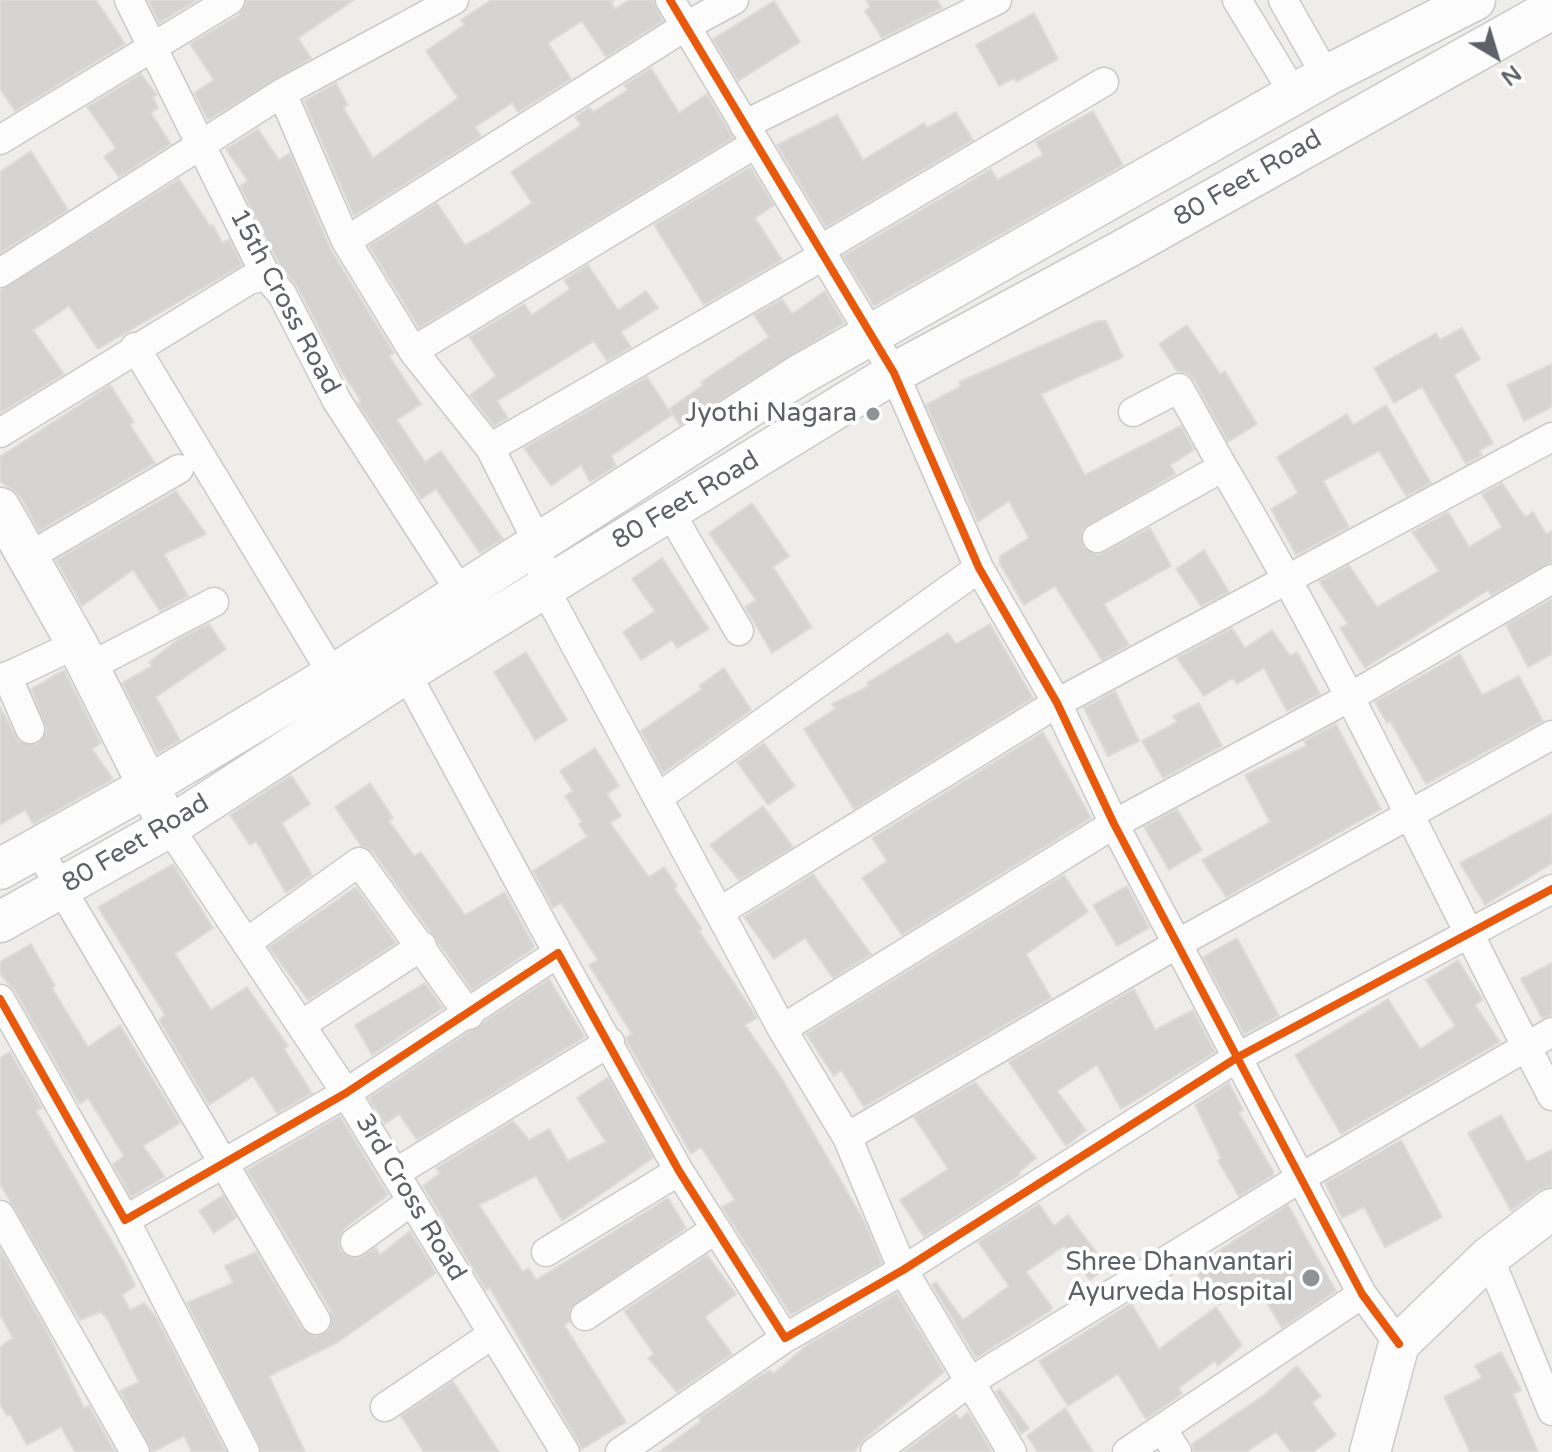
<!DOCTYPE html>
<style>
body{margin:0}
#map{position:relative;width:1552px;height:1452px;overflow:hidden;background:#eeede9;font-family:"Varela Round",sans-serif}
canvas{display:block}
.north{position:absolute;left:1456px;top:16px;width:80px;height:80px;-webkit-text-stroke:6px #fff;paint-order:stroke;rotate:142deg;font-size:22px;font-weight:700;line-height:32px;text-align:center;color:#5e6268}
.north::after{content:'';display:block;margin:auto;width:28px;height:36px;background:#5e6268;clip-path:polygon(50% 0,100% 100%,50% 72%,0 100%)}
</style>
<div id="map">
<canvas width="1552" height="1452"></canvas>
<div class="north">N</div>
</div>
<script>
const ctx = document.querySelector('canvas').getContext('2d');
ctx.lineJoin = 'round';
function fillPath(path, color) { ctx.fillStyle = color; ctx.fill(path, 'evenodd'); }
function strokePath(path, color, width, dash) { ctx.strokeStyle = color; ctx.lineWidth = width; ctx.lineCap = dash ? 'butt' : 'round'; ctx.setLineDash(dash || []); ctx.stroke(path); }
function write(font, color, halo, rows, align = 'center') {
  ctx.font = font + ' "Varela Round",sans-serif'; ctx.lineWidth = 8; ctx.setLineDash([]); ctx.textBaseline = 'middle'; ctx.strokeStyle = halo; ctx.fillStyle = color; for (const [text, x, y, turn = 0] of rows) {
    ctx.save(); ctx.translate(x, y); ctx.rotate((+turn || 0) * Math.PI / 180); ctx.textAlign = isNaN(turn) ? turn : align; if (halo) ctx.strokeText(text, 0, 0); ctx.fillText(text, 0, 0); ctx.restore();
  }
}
const building = new Path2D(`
 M0,0H96L125,44L15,111L0,89Z
 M148,0H197L159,23Z
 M247,0H354L298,38L311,58L208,120L194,93L214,80L190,44L239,15Z
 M491,0H614L611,2L615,9L629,0H653L663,21L606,57L582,21L548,43L571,79L518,112L512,103L475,127L481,136L354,216L304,101L336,83L348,105L343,107L373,158L458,98L426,51L464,25L461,20Z
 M866,0H937L942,8L882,38L865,11L870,7Z
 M774,1L800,42L738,81L713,39Z
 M1034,13L1058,59L1016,82L1014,78L999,86L976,45Z
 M651,68L679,113L707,94L733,138L419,328L369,246L437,203L465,245L489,232L532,203L511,172L581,125L575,117L590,107L593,112L628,90L624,85Z
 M141,74L157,95L153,97L158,108L151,113L171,144L119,177L104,157L116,148L87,107Z
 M1093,111L1123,165L874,306L843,256L991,169L997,180L1043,155L1036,142Z
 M956,112L973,140L826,227L777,145L837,115L863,160L924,123L927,128Z
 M258,129L279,160L290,153L331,250L394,353L389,356L421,404L397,420L425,462L441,451L503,539L480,553L436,489L421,499L358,403L361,401L340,369L297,286L280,266L240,186L248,181L226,149Z
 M31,151L68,210L0,253V172Z
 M750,167L774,205L755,218L782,260L704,305L654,225Z
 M179,179L210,226L213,225L222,243L229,239L242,265L98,349L69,306L33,330L64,374L0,413V290Z
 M588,265L618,310L646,291L658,308L621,332L631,347L607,361L594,341L497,401L508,418L494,426L470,395L496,376L469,337L524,304L532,315L570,289L564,280Z
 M825,291L844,323L680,425L669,409L703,385L701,382L769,337L754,315L782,299L792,314Z
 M1098,321H1106L1123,357L1041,394L1085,475L1181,426L1194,450L1170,465L1175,474L1082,530L1083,547L1098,555L1150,528L1171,566L1104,604L1129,645L1102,660L1055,586L1024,605L1000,564V556L1029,538L1009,501L978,522L926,405L961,386L959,382Z
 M1187,325L1220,374L1225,371L1257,424L1228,442L1194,380L1187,373L1177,371L1159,344Z
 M1462,328L1480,359L1454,375L1493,443L1479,451L1482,455L1466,464L1422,387L1394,403L1374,368L1436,333L1440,340Z
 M1552,364V407L1524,421L1507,385Z
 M647,377L672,415L611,456L616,466L590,482L581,465L551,486L524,448Z
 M110,385L134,422L130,425L155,463L39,531L20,496L0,481V457Z
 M1386,405L1431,483L1406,496L1379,451L1323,481L1349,527L1296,555L1271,509L1298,493L1277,457L1347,414L1353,425Z
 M1502,483L1525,517L1533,512L1546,534L1552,531V562L1491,595L1488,590L1365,668L1340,628L1348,624L1319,581L1349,565L1377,607L1439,571L1412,532L1448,512L1469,547L1502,527L1482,494Z
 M176,491L206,534L164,554L188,596L160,611L133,570L82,606L56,560Z
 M752,503L789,556L773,567L812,627L772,653L745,607L756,600L709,533Z
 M1204,550L1229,592L1201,606L1176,569Z
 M662,558L709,629L677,648L672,640L641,660L623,632L655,611L632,579Z
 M1552,599V654L1528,667L1506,625Z
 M209,624L226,649L156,697L180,740L158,753L122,683L152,666L149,662L179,639Z
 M990,624L1033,698L854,809L804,729L835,709L832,704L869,686L867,683L948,633L956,644Z
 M1232,628L1245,648L1272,630L1290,656L1297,652L1320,694L1287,711L1264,668L1237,684L1233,678L1204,696L1177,658Z
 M526,652L567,720L535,740L494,672Z
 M1460,654L1482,695L1519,676L1543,721L1426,784L1390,721L1387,723L1375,702Z
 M724,668L751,710L663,773L641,731L702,689L699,686Z
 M64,670L101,743L92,749L113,779L33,824L25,810L0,825V707L19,742L37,744L47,730L31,689Z
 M1115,691L1139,741L1108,756L1084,708Z
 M1199,703L1222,746L1163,778L1142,741L1177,722L1173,716Z
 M1336,724L1381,809L1226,897L1202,860L1270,822L1245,775L1306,746L1304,741Z
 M1043,732L1091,818L902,935L862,878L887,861L872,838Z
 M764,743L795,786L768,805L737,762Z
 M595,748L619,786L607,794L621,816L610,823L649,877L664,867L677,886L674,888L702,929L699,931L752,1010L757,1018L745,1025L781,1077L864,1221L882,1263L791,1315L722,1207L735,1200L701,1147L691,1154L627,1042L626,1038L632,1034L589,965L598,960L561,903L553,908L533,871L587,837L579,824L582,822L565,796L573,791L560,771Z
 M291,775L310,804L282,823L312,875L286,893L256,841L250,845L230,815Z
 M370,783L393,818L389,821L414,856L421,852L465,915L505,892L534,946L531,950L472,990L373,852L361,846L335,807Z
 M763,806L793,847L739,880L710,845Z
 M1177,809L1202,850L1169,870L1144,827Z
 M1552,814V863L1485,905L1460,863Z
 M173,864L213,928L175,954L211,1010L247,987L288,1046L284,1049L312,1093L277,1113L253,1076L209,1105L159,1020L165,1015L98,907Z
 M813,874L871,954L833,978L805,938L774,959L744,917Z
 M1064,875L1088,912L1026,954L1051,998L864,1107L841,1070L834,1076L806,1034Z
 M1127,886L1149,928L1117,946L1093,905Z
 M356,887L396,943L308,1000L269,947Z
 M1237,938L1279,1016L1244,1034L1203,957Z
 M31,944L55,986L52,988L88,1047L120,1025L180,1123L143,1146L165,1177L131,1197L113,1164L124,1156L88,1098L80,1104L74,1095L15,991L0,974V962Z
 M1458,960L1483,1000L1475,1005L1500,1042L1341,1134L1295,1055L1388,999L1420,1049L1455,1026L1426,980Z
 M1552,963V1015L1542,1018L1521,979Z
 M549,979L585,1037L417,1140L399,1114L385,1124L369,1098Z
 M425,983L443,1008L372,1055L355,1025Z
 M1134,989L1155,1030L1193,1010L1215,1052L1121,1109L1097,1065L1057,1091L1086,1130L1066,1146L1009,1062Z
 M10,1052L42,1108L36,1111L126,1266L135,1286L122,1295L130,1310L144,1303L156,1317L226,1452H192L184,1436L152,1452L120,1391L139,1382L108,1320L101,1312L80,1320L0,1184V1058Z
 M608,1077L653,1158L562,1221L536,1176L479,1205L523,1272L529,1268L536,1280L668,1198L686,1228L570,1309V1322L564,1325L626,1422L582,1449L490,1288L486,1290L423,1186L440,1173L436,1168L513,1121L529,1140L549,1129L568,1161L606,1142L577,1098Z
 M975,1082L1036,1158L1018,1173L1020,1175L924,1237L900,1200L948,1169L914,1117Z
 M1229,1083L1243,1110L1239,1113L1273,1171V1175L1239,1196L1218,1161L1221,1158L1195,1105Z
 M1501,1115L1527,1162L1552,1150V1186L1538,1191L1511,1211L1468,1133Z
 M340,1116L388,1195L344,1229L338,1243L341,1251L356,1259L376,1248L380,1255L410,1231L436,1273L338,1342L269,1376L305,1452H262L187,1303L233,1283L225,1266L256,1252L302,1329L315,1337L330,1329L331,1311L247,1170Z
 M1401,1140L1442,1217L1385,1247L1364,1207L1342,1218L1325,1183Z
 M223,1195L236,1218L214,1233L199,1211Z
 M1039,1204L1054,1226L1068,1215L1107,1266L1090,1280L1064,1246L1026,1272L1052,1307L1050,1311L976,1358L932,1285L936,1282L963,1320L1009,1286L978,1242Z
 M1288,1205L1336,1291L1282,1328L1254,1281L1219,1305L1193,1268Z
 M0,1249L48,1333L84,1408L89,1406L115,1452H75L61,1427L27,1445L10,1414L7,1416L0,1404V1347L13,1338L0,1315Z
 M707,1255L736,1294L705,1317L732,1354L677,1392L648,1358L654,1354L624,1311Z
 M897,1293L944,1372L865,1438L854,1452H659L701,1421L699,1418L752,1381L770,1370L773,1374L807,1345Z
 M1131,1303L1159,1349L1216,1307L1242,1345L1218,1366L1215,1361L1179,1388L1182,1394L1146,1419L1118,1374L1068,1406L1039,1361Z
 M1501,1352L1521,1390L1513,1394L1538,1452H1470L1444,1397L1482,1378L1475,1366Z
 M1297,1366L1321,1396L1312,1403L1336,1435L1313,1452H1291L1276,1432L1246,1452H1194L1192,1444L1264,1395Z
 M453,1381L499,1452H424L401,1416Z
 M1000,1389L1029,1428L1021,1434L996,1392Z
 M1065,1408L1093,1452H1038L1027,1436Z
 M968,1412L992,1452H904L955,1414L960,1419Z`);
fillPath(building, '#d5d4d2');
strokePath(building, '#dedcd8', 2);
const minor = new Path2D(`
 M129,0L266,276L282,294L337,401L460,591
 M670,0L894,373L979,568L1057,703L1114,824L1362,1294L1399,1344
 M1237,0L1294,94
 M1283,0L1326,76
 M282,93L346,241L413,351L490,448L821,257
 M744,125L997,0
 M0,140L230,0
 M346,241L686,26L734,0
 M818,251L1104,82
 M0,273L282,93L454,0
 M135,347L333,675
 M413,351L755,144
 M1133,412L1179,388L1223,467
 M0,433L249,280L266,276
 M490,448L538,543L544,587L782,1029L847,1137L903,1270L1012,1452
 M670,512L739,631
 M1097,538L1223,467C1344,671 1442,886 1552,1096
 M28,557L179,469
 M89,667L214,602
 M406,673L558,953
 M7,676L30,729
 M0,680L77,644
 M659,797L979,568
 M169,827L346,1093L565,1452
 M38,849L316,1320
 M719,912L1057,703L1552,437
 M246,943L359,862L469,1015
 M0,999L125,1220L346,1093L558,953L679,1171L785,1338L903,1270L1238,1057L1552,889
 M301,1025L422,946
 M782,1029L1114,824L1352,696L1552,579
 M847,1137L1177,944L1552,735
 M395,1173L610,1042
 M0,1215L135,1452
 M125,1220L245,1452
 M355,1242L412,1201
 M546,1252L679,1171
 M1489,1257L1552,1411
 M585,1316L716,1229
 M385,1407L493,1334
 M1162,1429L1177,1452
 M620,1452L785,1338
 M875,1452L968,1383L1302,1177L1552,1032
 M1127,1452L1362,1294`);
const secondary = new Path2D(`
 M0,508L77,644L160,809
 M0,869L148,786L333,675L798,376L1326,76L1475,0
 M0,922L169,827L406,673L894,373L1121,251L1552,9
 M1370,1452L1399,1344L1489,1257L1552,1209`);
strokePath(minor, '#c9cac9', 31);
strokePath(secondary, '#c9caca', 43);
strokePath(minor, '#fcfcfc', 28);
strokePath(secondary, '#fcfcfc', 40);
strokePath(new Path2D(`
 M670,0L894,373L979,568L1057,703L1114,824L1362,1294L1399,1344
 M0,999L125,1220L346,1093L558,953L679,1171L785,1338L903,1270L1238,1057L1552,889`), '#e8590c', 8);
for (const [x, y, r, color] of [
 [873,414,8,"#909395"],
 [1311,1278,10,"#909395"]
]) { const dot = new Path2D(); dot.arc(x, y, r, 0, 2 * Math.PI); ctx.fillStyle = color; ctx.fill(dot); strokePath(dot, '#fff', 3); }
write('26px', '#5e6268', '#fff', [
 ["80 Feet Road",1248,179,-30],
 ["15th Cross Road",284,302,62],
 ["80 Feet Road",686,501,-31],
 ["80 Feet Road",136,844,-31],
 ["3rd Cross Road",410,1198,59]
]);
write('26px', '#5e6268', '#fff', [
 ["Jyothi Nagara",857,414],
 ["Shree Dhanvantari",1293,1263],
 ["Ayurveda Hospital",1293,1293]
], 'right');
</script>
